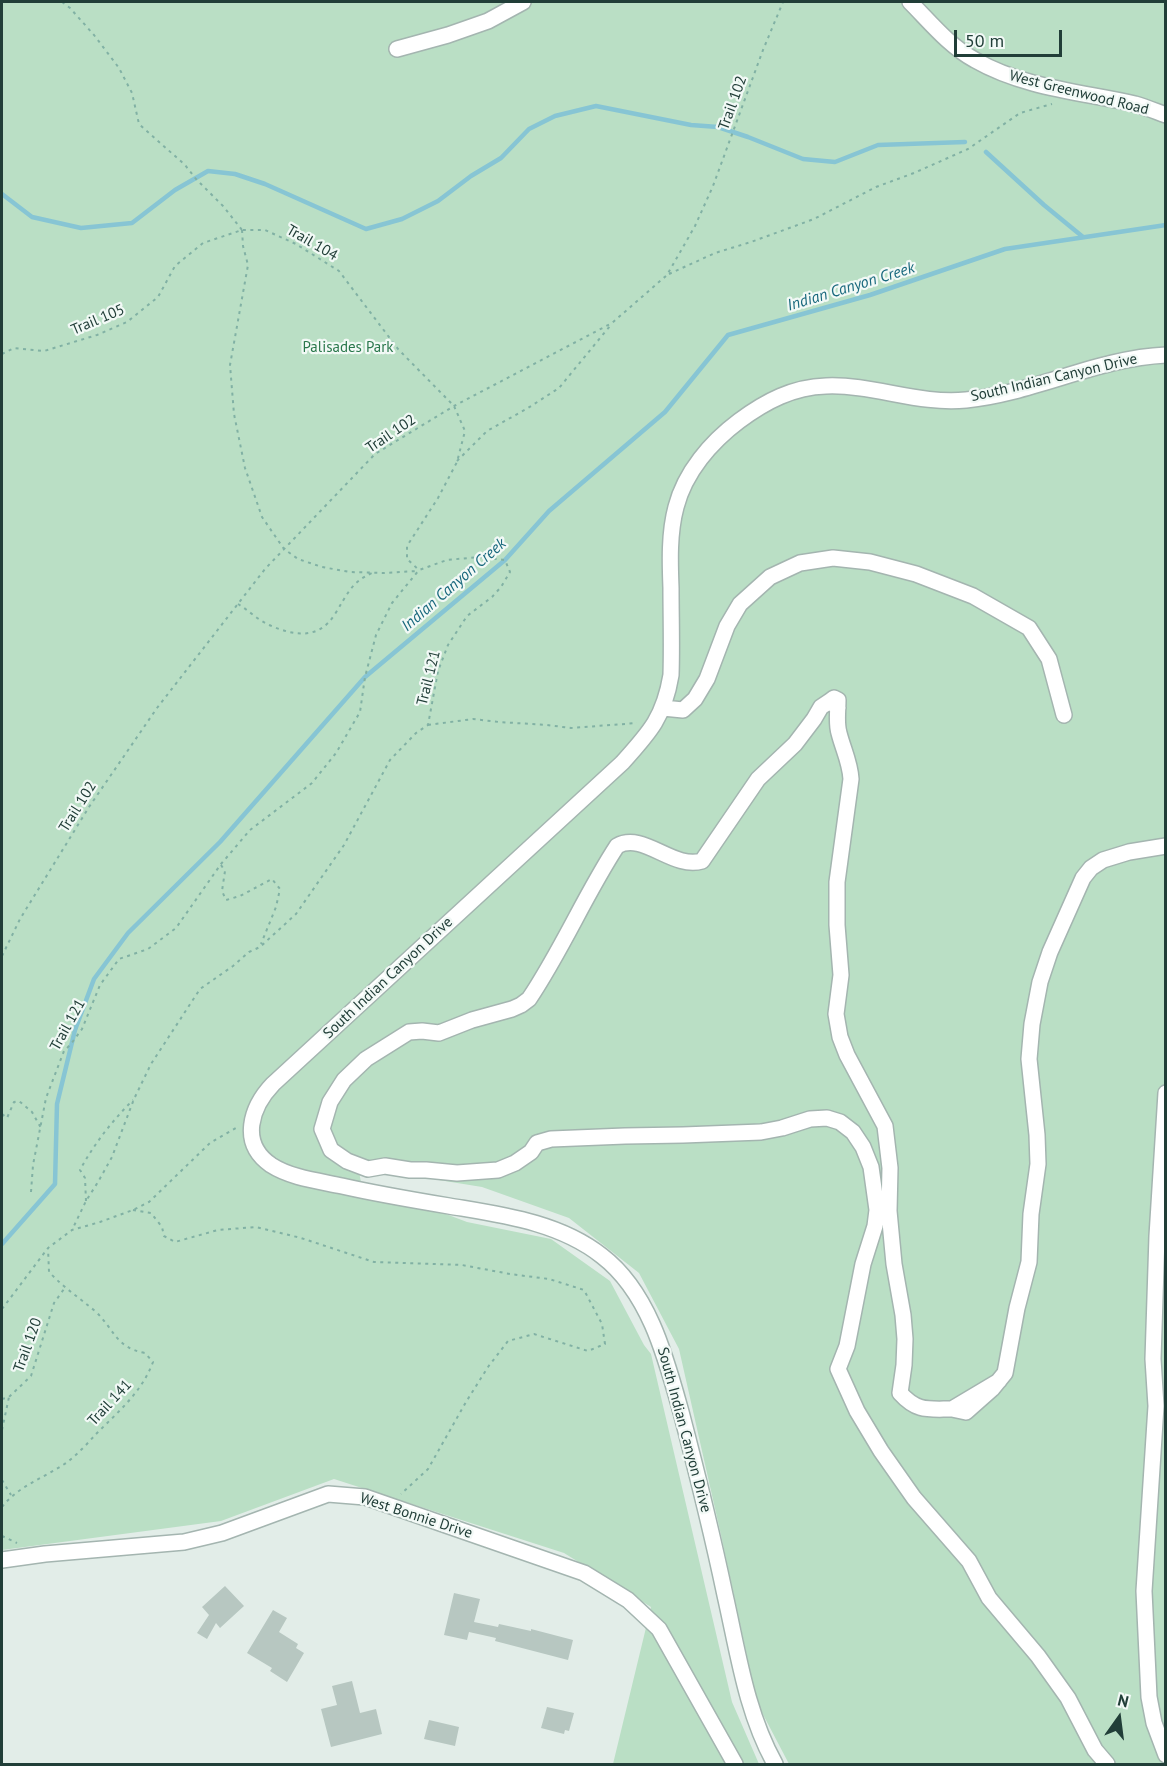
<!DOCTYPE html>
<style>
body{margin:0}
#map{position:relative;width:1167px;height:1766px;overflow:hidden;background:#e2ede8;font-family:"PT Sans",sans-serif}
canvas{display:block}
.frame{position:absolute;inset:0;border:3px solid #213e38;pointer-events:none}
.north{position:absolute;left:1089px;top:1688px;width:60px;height:60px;-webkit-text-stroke:4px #f2f9f6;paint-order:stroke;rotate:14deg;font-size:16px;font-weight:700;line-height:24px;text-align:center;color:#213e38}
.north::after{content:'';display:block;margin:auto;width:21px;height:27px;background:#213e38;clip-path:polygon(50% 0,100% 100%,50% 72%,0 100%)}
.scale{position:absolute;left:954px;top:30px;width:108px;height:27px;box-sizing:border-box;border:3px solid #213e38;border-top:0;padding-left:8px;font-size:18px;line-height:21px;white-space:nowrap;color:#213e38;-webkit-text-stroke:4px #f2f9f6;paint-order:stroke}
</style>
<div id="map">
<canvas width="1167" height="1766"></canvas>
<div class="frame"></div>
<div class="north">N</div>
<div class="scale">50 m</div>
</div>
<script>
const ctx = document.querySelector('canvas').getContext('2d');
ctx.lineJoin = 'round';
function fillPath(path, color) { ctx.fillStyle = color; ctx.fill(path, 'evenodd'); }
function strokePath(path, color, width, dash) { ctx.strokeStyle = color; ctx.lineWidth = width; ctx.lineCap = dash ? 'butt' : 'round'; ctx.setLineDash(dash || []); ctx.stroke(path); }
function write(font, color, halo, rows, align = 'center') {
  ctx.font = font + ' "PT Sans",sans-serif'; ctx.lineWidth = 4.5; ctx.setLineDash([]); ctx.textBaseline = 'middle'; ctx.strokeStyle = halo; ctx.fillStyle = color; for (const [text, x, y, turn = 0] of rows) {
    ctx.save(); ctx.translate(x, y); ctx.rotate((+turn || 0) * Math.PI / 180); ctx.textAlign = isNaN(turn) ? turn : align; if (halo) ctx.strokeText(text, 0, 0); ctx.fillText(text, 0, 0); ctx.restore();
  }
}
fillPath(new Path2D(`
 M2,2H1165V1764H789L757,1703L721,1535L679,1349L639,1273L569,1218L482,1187L358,1167L361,1182L467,1222L551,1239L610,1281L644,1345L651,1354L732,1702L759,1764H613L651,1607L564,1553L334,1479L221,1521L2,1550Z`), '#badfc5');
strokePath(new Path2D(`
 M986,152L1044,205L1083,237
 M2,194L32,217L81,228L132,223L175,190L208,171L235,174L265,184L366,229L402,219L438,201L471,176L501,158L529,129L555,116L596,106L691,125L718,127L748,137L803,159L835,162L878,145L965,142
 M2,1244L55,1184L57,1104L75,1030L94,979L128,933L220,842L365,677L505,560L549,511L665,412L728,335L870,295L1005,249L1166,225`), '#87c5d4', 4.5);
fillPath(new Path2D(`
 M225,1586L244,1606L220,1628L216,1623L207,1639L197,1633L209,1615L202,1607Z
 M454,1593L480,1599L474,1622L498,1627L499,1624L531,1631V1629L573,1640L568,1660L495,1641L496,1638L469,1632L467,1640L444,1635Z
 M273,1610L287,1618L279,1632L298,1644L296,1648L304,1653L287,1682L270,1671L272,1668L247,1653Z
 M352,1681L360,1713L376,1709L382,1734L331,1747L321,1709L337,1705L332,1686Z
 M547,1707L574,1713L569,1731L565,1730L564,1734L541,1728Z
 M429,1720L459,1727L455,1746L424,1739Z`), '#b7c7c1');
const minor = new Path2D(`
 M910,2C930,22 949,46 975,60C1024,88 1081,92 1135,104C1145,107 1155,111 1166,115
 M397,49L448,35L488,21L523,2
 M830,701L821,707L814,719L795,744L758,779L702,861C673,870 643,831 617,846C585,895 562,950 529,999L521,1005L512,1009L472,1020L439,1033L422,1031L409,1032L366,1059L344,1080L330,1102L322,1129L331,1150L347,1161L368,1169L385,1166L410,1170H426L457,1173L498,1170L515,1163L531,1152L537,1143L551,1139L625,1136L683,1135L761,1132L782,1128L810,1119L827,1118L840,1122L853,1132L863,1147L871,1167L877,1210L875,1226L863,1264L847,1346L838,1369L857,1411L881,1451L914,1498L969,1561L989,1598L1038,1656L1068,1698L1095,1750L1107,1764
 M663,708L683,710L695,699L707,679L727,626L740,604L770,577L800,563L833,558L870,562L916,574L973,596L1029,628L1049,659L1064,715
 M838,708L830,701L834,698L838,700C838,711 836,723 839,733C843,749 850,762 851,779L837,882V925L841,975L836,1014L840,1037L847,1055L885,1126L890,1168L889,1211L894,1264L903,1315L905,1339L904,1365L900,1393C917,1412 928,1409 952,1409
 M1166,1093L1157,1236L1153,1359L1156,1406L1144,1591L1149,1697L1154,1723L1166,1755
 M999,1381L952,1409L966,1412L992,1389L1005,1373L1017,1308L1029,1262L1031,1214L1038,1164L1037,1135L1029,1059L1032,1024L1040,982L1050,952L1083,878L1091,868L1103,860L1129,852L1166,846
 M2,1560L45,1554L184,1542L222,1533L328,1494L365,1497L584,1573L628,1600L659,1629L735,1764
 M775,1764C746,1712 738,1652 725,1595C712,1533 697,1473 681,1412C666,1358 649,1292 602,1256C559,1222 502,1215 449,1206C413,1200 377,1194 342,1186C319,1181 291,1178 271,1165C239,1143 251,1107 273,1084L622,763C650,732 664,717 671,675C672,646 671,617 671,588C670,562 669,533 676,507C685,472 711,442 739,421C766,401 793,387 826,386C873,384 919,405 966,400C1035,393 1097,358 1166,355`);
strokePath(minor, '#a4b5b0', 18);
strokePath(new Path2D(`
 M62,2L70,8L94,35L119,68L132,93L139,124L185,165L196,179L223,206L242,230
 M242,230L243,246L248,265L230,365L234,414L245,468L262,517L284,549L298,559L322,567L350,572L383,573L418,571
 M669,274L715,253L751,242L814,219L876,187L914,173L968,149L1020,113L1052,104
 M2,354L14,348L44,351L97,335L127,322L158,297L175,266L203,243L242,230H265L296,244L339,271L398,349L454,406L465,431L457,462L438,498L407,546V559L419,570
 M457,461L487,431L528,408L559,388L610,326
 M238,604C248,610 258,620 269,625C294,636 319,640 335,614C347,595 351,582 372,573
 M428,725L473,719L499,722L547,725L571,728L637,723
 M221,865L225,871L222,891L226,900L240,896L272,879L280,889L276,907L261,944
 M2,956L20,919L89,807L157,708L265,569L375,454L454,406L612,323L667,275L695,226L713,186L763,50L783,2
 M2,1114L7,1118L14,1102L19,1101L32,1112L41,1128
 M31,1192L33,1165L46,1098L64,1051L71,1044L82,1029L100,985L119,959L148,949L176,928L221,864L250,830L312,783L336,753L360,712L365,677L376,635L392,603L419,570L447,560L479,557L505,560L510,572L501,587L492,597L467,616L448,645L438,671L428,725L416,733L390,760L344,845L296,914L260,947L249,952L233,966L200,989L151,1064L134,1099L112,1157L98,1182L86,1201L72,1230
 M86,1201L85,1178L80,1170C94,1144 112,1121 133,1100
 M133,1210L151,1213L162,1227L164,1236L175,1242L218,1230L256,1227L301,1238L374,1262L462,1265L510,1274L549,1279L584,1290L602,1324L605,1344L588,1351L534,1334L508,1341L488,1367L466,1402L428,1469L401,1494
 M2,1309L48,1248L72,1230L100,1222L133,1210L149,1202L210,1143L236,1128
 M2,1399L9,1397L31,1376L54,1303L64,1289
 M2,1430L9,1397
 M2,1480L11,1495
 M2,1507C18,1486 44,1478 66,1463C77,1455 87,1444 96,1434C118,1412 142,1392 153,1362L145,1353C116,1348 114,1329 96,1312C80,1298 65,1289 49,1272L48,1248
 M2,1536L17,1543`), '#81b1a4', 2, [3, 4.5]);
strokePath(minor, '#fff', 15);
write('15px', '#213e38', '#f2f9f6', [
 ["West Greenwood Road",1079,93,14],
 ["Trail 102",733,103,-70],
 ["Trail 104",312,243,30],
 ["Trail 105",98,320,-23],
 ["South Indian Canyon Drive",1054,378,-13],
 ["Trail 102",391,434,-34],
 ["Trail 121",429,678,-76],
 ["Trail 102",78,807,-58],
 ["South Indian Canyon Drive",388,978,-43],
 ["Trail 121",68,1025,-61],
 ["Trail 120",28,1345,-70],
 ["Trail 141",110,1403,-47],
 ["South Indian Canyon Drive",684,1430,75],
 ["West Bonnie Drive",416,1516,18]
]);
write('15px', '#29774b', '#f2f9f6', [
 ["Palisades Park",348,348]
]);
write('italic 16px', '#18687d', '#f2f9f6', [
 ["Indian Canyon Creek",851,287,-17],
 ["Indian Canyon Creek",454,585,-41]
]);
</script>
